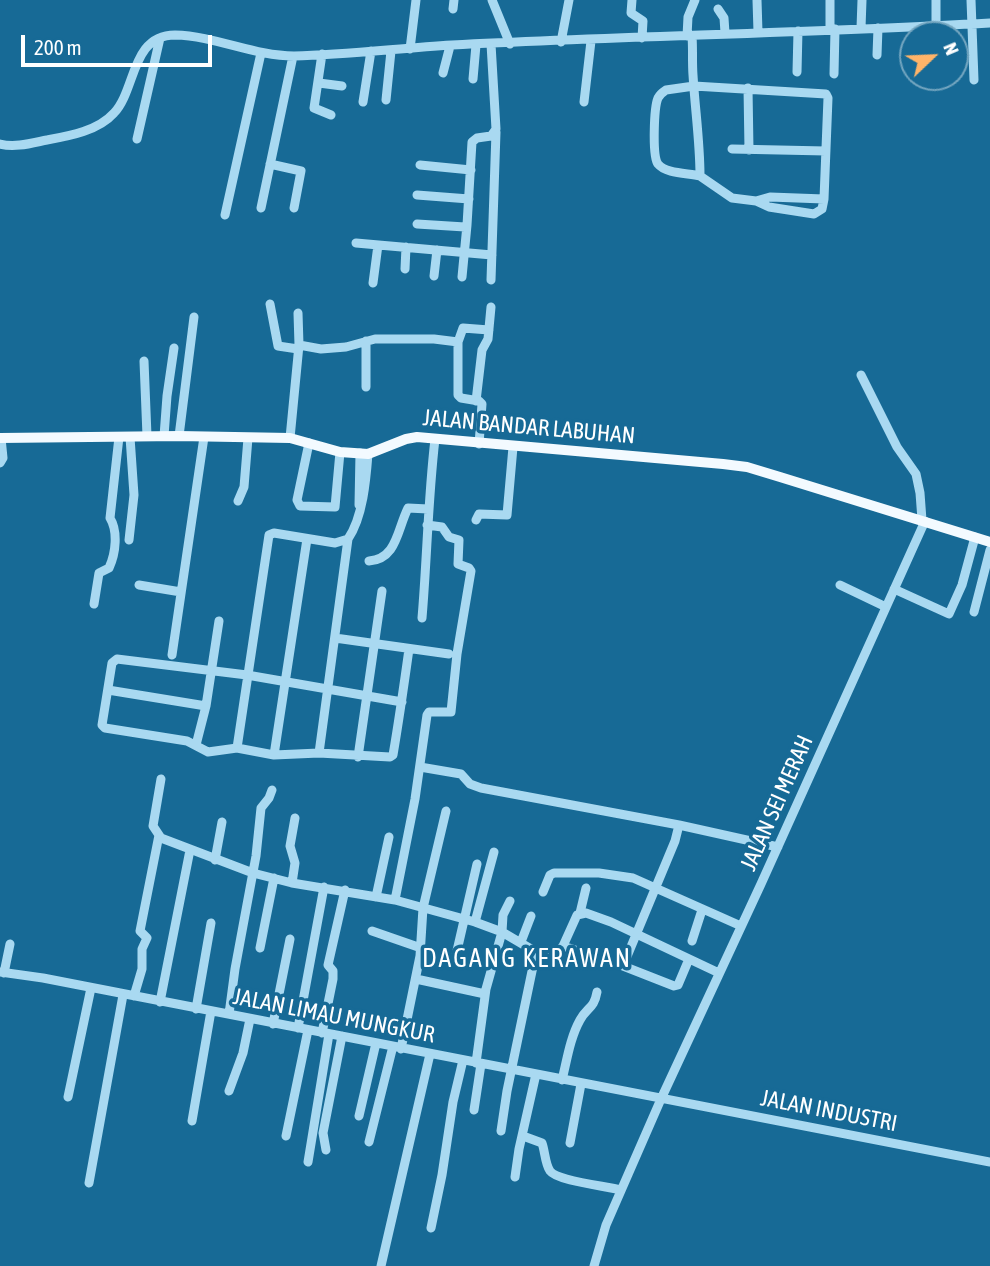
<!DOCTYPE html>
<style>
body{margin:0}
#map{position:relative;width:990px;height:1266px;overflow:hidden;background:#176a96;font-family:"Asap Condensed",sans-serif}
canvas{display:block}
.north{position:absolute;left:899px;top:21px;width:70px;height:70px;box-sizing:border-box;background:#176a96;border:2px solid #74a6c0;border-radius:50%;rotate:67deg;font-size:19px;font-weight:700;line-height:28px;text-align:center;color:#fff}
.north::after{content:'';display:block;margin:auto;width:24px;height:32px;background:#ffb469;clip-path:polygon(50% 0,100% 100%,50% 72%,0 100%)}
.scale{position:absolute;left:21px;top:35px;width:191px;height:32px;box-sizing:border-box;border:4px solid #fff;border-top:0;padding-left:9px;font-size:21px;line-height:24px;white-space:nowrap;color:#fff;-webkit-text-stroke:5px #176a96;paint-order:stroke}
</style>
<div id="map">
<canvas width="990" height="1266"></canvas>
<div class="north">N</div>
<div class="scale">200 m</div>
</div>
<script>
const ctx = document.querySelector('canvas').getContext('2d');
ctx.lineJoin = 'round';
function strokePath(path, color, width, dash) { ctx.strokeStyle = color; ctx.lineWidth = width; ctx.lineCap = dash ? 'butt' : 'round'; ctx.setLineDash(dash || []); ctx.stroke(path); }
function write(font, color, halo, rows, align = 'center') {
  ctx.font = font + ' "Asap Condensed",sans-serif'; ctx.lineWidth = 7; ctx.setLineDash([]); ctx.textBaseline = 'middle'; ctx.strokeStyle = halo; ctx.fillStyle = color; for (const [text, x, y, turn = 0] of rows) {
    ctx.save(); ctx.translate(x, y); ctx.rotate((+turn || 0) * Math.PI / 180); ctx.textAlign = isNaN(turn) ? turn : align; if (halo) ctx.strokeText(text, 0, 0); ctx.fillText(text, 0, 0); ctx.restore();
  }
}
strokePath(new Path2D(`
 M492,0L510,44
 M632,0L631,13L643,21L642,38
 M757,0L758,32
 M830,0V29
 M936,0V26
 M971,0L974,80
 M453,9L454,0
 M718,9L724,18L725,33
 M861,28L862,0
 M687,36L688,17L695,0
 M692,36C693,49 692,62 693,75C695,109 700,142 700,176L732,198L756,201L770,197L824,199L828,98L826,94L694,86L666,90C663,92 660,94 658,98C654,107 652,156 658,164C666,174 688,173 700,176
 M561,42L569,0
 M410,49L416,0
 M322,54L314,108L331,115
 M877,55L878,28
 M797,72L798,31
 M443,73L450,46
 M834,74L835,29
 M473,79L476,45
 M319,83L342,86
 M748,88L749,150
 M386,100L391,51
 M363,102L371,51
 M584,102L591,41
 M137,139L160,38
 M0,144C15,148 32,143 47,140C69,136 98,131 114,113C136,90 131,35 175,35C216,36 254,56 294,56C347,55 400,48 452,45C631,36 811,33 990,23
 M732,149L826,151
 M270,164L301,171L294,208
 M420,165L471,170
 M417,195L469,199
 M756,201L769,207L814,214L822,209L824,199
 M261,208L293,56
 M225,215L261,53
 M417,224L465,227L467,225L472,142L477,138L491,136L496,129L491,44
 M356,243L492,255
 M405,269L406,247
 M434,276L437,250
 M462,277L467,225
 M491,280L496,132
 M373,283L378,245
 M270,304L278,346L298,349
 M298,313L299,345
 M458,342L463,328L489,330
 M144,361L147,436
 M861,375L897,447L916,474L920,493L922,520
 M366,387V341
 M476,401L482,350L488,339L491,307
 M164,436L167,396L174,348
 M179,436L194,317
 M290,438L299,345L321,349L346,347L375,339H434L458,342V395L461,398L479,401L482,404L479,444
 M309,443L297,500L300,506L335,507L340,452
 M0,463L3,458L1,438
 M238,501L244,487L248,438
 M359,505L360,453
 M476,520L479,514L507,515L513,447
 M129,540L134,495L130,437
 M369,561C397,559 397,530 408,508L428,509
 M139,585L181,592
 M840,585L886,607
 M894,589L949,614L962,585L975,537
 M94,604L99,573L109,568C116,553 118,531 110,518L119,437
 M974,612L990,550
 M422,618C427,559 428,499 435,439
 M335,638L449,654
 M172,655L204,437
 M108,690L206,706
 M402,702L247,675L117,659L112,663L102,725L105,728L187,741L208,752L237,748L274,755L319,753L390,757L393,755C399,720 404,685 409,649
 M196,745L206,706L219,621
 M237,748L269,535L274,533L335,543L348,539C363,517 366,480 368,454
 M319,753L348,539
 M274,755L307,539
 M358,757L382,591
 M420,767L461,774L470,784L481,788L679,825L778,847
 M161,779L153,826L161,838L253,873L292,883L395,900L475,922L502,932L536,952L553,957L563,946L577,915L586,913L611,922L719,973
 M215,860L222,822
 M292,883L295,863L290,846L295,818
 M543,892L550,875L554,873H599L633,878L741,926
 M376,897L389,837
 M395,900L415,799L427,715L429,712H451L457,654L471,571L469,568L458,564L459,540L449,537L442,527L427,525
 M580,913L586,888
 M475,922L494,852
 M372,931L421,948
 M692,941L702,910
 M521,942L531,916
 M563,946L623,966L674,986L678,985L689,959
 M260,948L274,878
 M456,955L477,864
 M623,966L675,841L679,825
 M0,972L43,978L990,1162
 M4,973L10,944
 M416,979L485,994
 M134,996L142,969V949L147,938L140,931L159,835
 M160,1002L190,850
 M196,1009L211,923
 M229,1014L235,969L256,856L261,808L269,798L272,790
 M273,1024L290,939
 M298,1028L324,887
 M322,1033L333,979V971L328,965L345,890
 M401,1049L420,956L423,908L446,811
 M476,1063L486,989L502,932L503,915L510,901
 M562,1080C567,1060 570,1038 580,1020C587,1007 594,1009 597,992
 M229,1091L243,1053L250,1019
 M68,1097L91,988
 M474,1110L481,1064
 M359,1116L376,1043
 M192,1121L211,1011
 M501,1131L507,1091L536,952
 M286,1136L308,1030
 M523,1136L542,1143C545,1151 545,1164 550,1171C557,1181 606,1186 621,1190
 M369,1142L393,1046
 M570,1143L581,1084
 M326,1150L323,1133L342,1036
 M308,1162L329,1034
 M515,1177L519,1149L536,1074
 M89,1183L123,995
 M431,1228L442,1175L453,1102L463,1060
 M381,1266L430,1054
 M594,1266L606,1225L661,1099L761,884L925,521`), '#a9d9f1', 9);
strokePath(new Path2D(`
 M0,438L179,436L290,438L340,452L368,454L406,439L417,437L723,464L747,467L780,477L990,542`), '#f3faff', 10);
write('23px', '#fff', '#176a96', [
 ["JALAN BANDAR LABUHAN",529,427,5],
 ["JALAN SEI MERAH",777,803,-66],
 ["JALAN LIMAU MUNGKUR",334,1016,11],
 ["JALAN INDUSTRI",829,1111,11]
]);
ctx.letterSpacing = '2px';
write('26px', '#fff', '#176a96', [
 ["DAGANG KERAWAN",527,959]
]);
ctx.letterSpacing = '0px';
</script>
